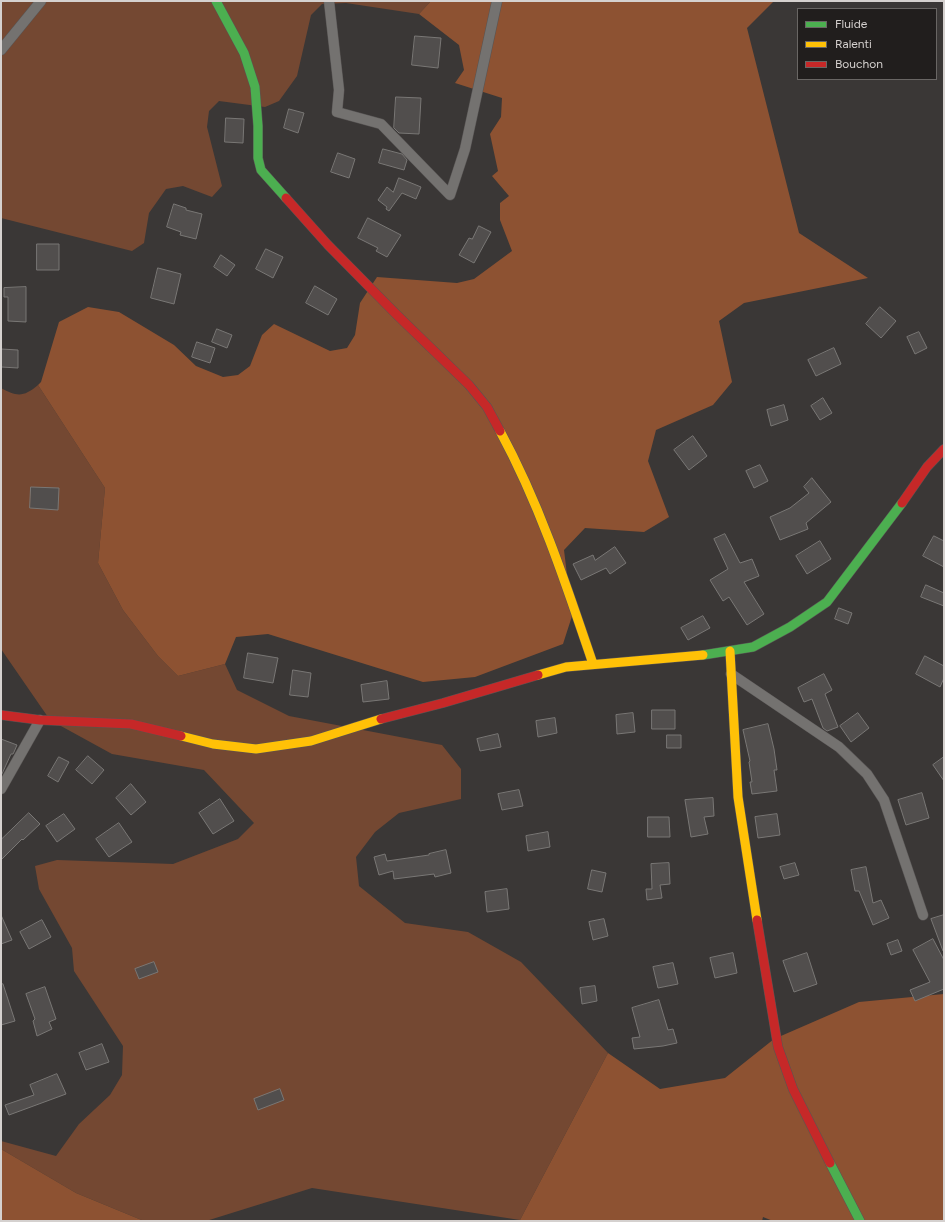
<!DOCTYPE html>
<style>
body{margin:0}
#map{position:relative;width:945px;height:1222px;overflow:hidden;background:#3a3736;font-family:Figtree,sans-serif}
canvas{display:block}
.frame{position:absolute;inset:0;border:2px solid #d5d1cf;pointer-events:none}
.legend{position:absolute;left:797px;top:8px;width:140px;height:72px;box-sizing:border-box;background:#211e1d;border:1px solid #696664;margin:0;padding:5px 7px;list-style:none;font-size:12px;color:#d5d1cf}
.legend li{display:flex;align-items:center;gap:8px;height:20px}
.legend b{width:20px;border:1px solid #696664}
</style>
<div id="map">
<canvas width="945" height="1222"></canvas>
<div class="frame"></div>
<ul class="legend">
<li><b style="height:5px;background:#4caf50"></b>Fluide</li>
<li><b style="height:5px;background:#ffc107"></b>Ralenti</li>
<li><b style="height:5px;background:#c62828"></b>Bouchon</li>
</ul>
</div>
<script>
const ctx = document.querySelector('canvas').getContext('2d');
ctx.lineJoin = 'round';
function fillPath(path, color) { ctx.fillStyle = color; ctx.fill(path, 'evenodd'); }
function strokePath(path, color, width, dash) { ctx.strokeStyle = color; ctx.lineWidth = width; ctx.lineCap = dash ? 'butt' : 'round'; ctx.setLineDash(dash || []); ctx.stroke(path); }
fillPath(new Path2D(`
 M1,1H431L419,14L346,3L322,4L311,15L297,76L279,101L265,107L219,101L209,111L207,127L222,186L212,197L183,186L166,189L149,213L144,243L132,251L1,218Z
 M38,385L105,488L98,563L123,610L158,656L178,676L225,664L237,690L289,716L442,745L461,769V799L399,813L375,832L356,857L359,886L405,923L468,932L521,962L608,1053L520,1220L312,1188L206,1221H144L76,1193L1,1149V1141L56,1156L79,1124L110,1095L122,1075L123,1046L74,971L72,948L39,889L35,866L57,860L173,864L238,839L254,823L204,770L112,754L50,720L1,649V388C17,397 24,397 38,385Z`), '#744832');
fillPath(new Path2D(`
 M431,1H774L747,28L799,233L868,278L744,303L719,321L732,382L713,405L656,430L648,461L669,517L644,532L585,528L564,550L572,616L563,644L475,677L423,682L268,634L236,637L225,664L178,676L158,656L123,610L98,563L105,488L38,385L41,382L59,322L88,307L119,312L174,345L196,366L223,377L238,375L250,366L262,335L274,324L330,351L347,348L355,335L360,303L377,277L457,283L474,279L512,251L500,220V203L509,196L492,176L498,171L490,134L501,117L502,98L455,83L464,70L459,45L419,14Z
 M944,994V1221H773L763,1217L762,1221L520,1220L608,1053L660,1089L725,1078L774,1039L859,1002Z
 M1,1149L76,1193L144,1221H1Z`), '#8d5232');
const building = new Path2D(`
 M415,36L441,38L438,68L412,65Z
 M396,97L421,98L419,134L399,133L394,128Z
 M289,109L304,113L298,133L284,128Z
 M226,118L244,119L243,143L225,142Z
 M383,149L402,154L407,160L404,170L379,163Z
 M338,153L355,159L349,178L331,172Z
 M399,178L421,187L416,199L402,193L389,211L386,209L387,207L378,200L387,187L393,192Z
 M174,204L186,208V210L202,214L196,239L180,235L181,232L167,227Z
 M368,218L401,235L387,257L376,251L378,248L358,238Z
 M479,226L491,232L474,263L459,255L469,238L472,239Z
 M37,244H59V270H37Z
 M266,249L283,257L273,278L256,269Z
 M221,255L235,265L227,276L214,267Z
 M158,268L181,274L174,304L151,298Z
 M315,286L337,299L328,315L306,303Z
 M26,287V322L8,321V297H4V288Z
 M880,307L896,321L881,338L866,324Z
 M217,329L232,335L227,348L212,342Z
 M919,332L927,348L915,354L907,337Z
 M197,342L215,348L210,363L192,357Z
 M834,348L841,364L816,376L808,360Z
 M1,349L18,350V368L1,367Z
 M823,398L832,413L820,420L811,406Z
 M784,405L788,420L771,426L767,410Z
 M693,436L707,456L689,470L674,450Z
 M760,465L768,481L754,488L746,471Z
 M812,478L831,502L806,523L808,529L780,540L770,517L790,508L809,493L804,487Z
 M31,487L59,488L58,510L30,508Z
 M725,534L740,563L752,559L759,576L744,582L764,614L747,625L729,597L723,601L710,580L728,569L714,539Z
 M934,536L944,541V567L923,556Z
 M820,541L831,559L807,574L796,556Z
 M615,547L626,563L610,574L606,568L581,580L573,564L593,555L595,560Z
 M926,585L944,593V606L921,597Z
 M839,608L852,613L848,624L835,619Z
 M703,616L710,628L688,640L681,628Z
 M248,653L278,658L273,683L244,678Z
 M925,656L944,666V678L940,687L916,674Z
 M293,670L311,673L308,697L290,695Z
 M824,674L832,690L825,694L838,727L827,731L823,728L812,699L804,702L798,688Z
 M387,681L389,699L363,702L361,685Z
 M652,710H675V729H652Z
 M633,713L635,732L617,734L616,715Z
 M858,713L869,728L851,742L840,726Z
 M555,718L557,733L538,737L536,721Z
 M768,724L774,749L777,770H774L777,791L752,794L750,782H752L749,762L750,761L743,730Z
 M498,734L501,747L480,751L477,739Z
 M667,735H681V748H667Z
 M1,739L17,745L14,752L13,754H11L1,776Z
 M88,756L104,770L92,784L76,770Z
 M59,757L69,762L58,782L48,776Z
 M944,757V781L933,765Z
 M131,784L146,802L131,815L116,798Z
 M519,790L523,806L502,810L498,794Z
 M922,793L929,818L906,825L898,800Z
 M713,798L714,816L704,817L708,834L691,837L685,800Z
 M220,799L234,821L213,834L199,813Z
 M29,813L40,824L23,840L22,839L1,860V840Z
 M64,814L75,829L57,842L46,826Z
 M777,814L780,835L758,838L755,817Z
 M648,817H669L670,837H648Z
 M119,823L132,842L109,857L96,839Z
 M548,832L550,847L528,851L526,836Z
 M446,850L451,873L435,877L434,874L394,879L393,871L379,875L374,857L385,854L387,861L429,855V854Z
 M669,863L670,884L660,885L662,898L647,900L646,889H652L651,864Z
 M795,863L799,875L784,879L780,867Z
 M866,867L873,903L881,900L889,918L873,925L859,891H855L851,870Z
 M592,870L606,873L602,892L588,889Z
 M507,889L509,909L487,912L485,892Z
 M1,915L12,940L1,944Z
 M944,915V951H943L931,919Z
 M604,919L608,936L593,940L589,922Z
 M42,920L51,937L29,949L20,932Z
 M933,939L944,960V989L915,1001L910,990L930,982L913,950Z
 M898,940L902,951L891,955L887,944Z
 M733,953L737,973L715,978L710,958Z
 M807,953L817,984L794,992L783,961Z
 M154,962L158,972L139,979L135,969Z
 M673,963L678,984L658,988L653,967Z
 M3,984L15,1021L1,1025V985Z
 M595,986L597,1001L582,1004L580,988Z
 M45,987L56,1019L49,1022L52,1029L37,1036L33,1021L35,1019L26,994Z
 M659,1000L668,1030L673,1029L677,1043L663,1046L634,1049L632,1038L640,1037L632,1008Z
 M102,1044L109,1062L86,1070L79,1053Z
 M57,1074L66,1094L9,1115L5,1105L34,1095L30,1085Z
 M280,1089L284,1100L258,1110L254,1099Z`);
fillPath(building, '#514e4d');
strokePath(building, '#797775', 1);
const street = new Path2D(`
 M329,1L339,90L337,112L381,124L450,195L465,149L497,1
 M1,50L41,1
 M731,674L839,747L867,774L884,800L923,915
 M1,789L40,720`);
const fast = new Path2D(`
 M216,1L244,53L255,87L258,126V158L261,170L286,198
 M703,655L753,647L790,627L827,602L902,503
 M830,1163L860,1221`);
const slow = new Path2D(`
 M500,431C540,505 566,584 593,664
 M730,651L738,797L757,920
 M538,675L566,667L703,655
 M181,736L213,744L256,749L311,741L381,719`);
const jam = new Path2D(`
 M286,198L328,245L396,314L469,385L487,407L500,431
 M902,503L927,467L944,449
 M1,715L40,720L131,724L181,736
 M381,719L443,703L538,675
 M757,920L778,1047L793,1089L830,1163`);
strokePath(street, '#585554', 11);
strokePath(fast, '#585554', 10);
strokePath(slow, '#585554', 10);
strokePath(jam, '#585554', 10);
strokePath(street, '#747270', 10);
strokePath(fast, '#4caf50', 9);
strokePath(slow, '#ffc107', 9);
strokePath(jam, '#c62828', 9);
</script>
